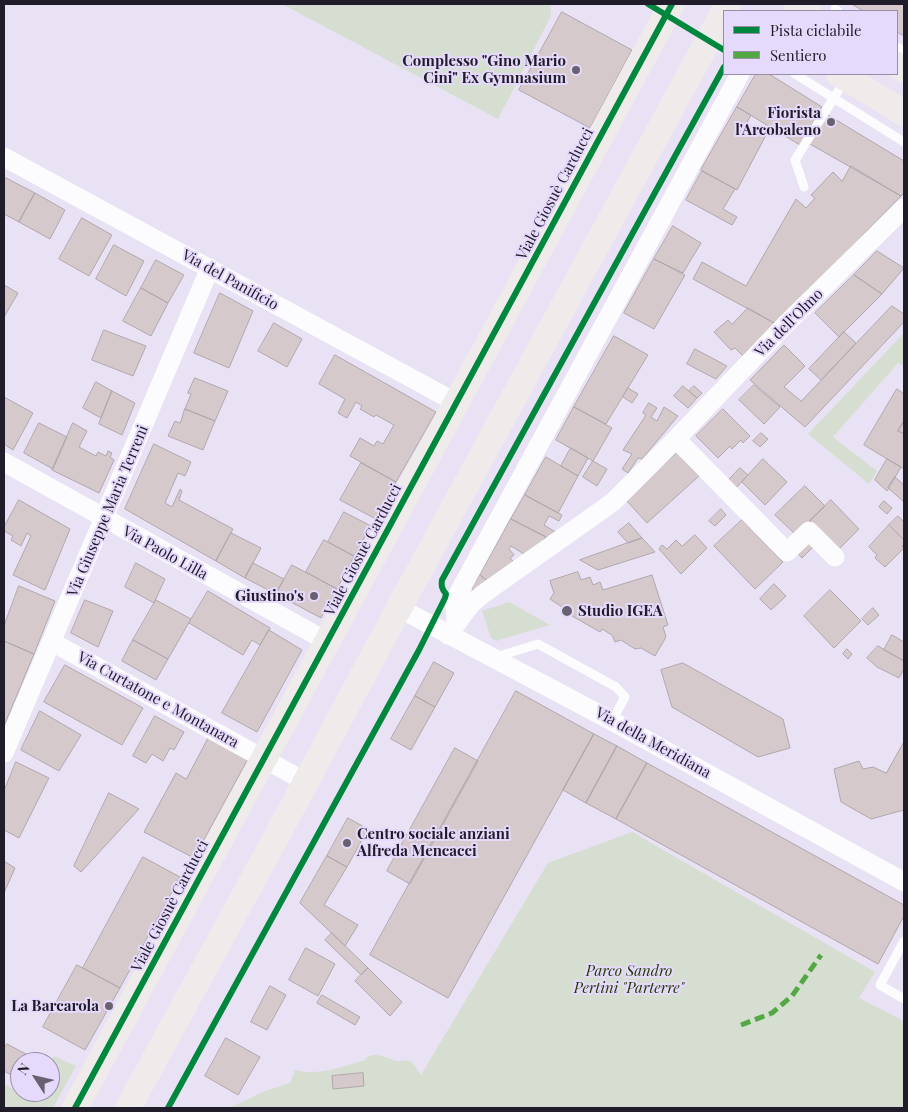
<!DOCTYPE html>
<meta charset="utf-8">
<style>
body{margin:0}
#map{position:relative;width:908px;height:1112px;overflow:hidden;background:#e8e2f4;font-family:"Playfair Display",serif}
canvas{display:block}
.frame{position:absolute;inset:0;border:5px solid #211c29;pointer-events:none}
.legend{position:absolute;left:723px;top:10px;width:175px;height:65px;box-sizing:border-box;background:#e6dafc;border:1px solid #978ea8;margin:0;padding:6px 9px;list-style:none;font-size:15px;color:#211c29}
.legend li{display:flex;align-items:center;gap:10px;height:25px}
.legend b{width:25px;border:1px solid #978ea8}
.north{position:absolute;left:10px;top:1052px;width:50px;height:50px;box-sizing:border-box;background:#e6dafc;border:1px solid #978ea8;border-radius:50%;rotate:305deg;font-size:14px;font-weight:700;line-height:20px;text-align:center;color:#211c29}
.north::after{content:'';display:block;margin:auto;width:18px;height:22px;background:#676170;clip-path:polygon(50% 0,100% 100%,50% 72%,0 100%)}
</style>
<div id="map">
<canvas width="908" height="1112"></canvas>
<div class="frame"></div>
<ul class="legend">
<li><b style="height:6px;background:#00873e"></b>Pista ciclabile</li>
<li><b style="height:6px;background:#52a944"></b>Sentiero</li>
</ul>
<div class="north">N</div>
</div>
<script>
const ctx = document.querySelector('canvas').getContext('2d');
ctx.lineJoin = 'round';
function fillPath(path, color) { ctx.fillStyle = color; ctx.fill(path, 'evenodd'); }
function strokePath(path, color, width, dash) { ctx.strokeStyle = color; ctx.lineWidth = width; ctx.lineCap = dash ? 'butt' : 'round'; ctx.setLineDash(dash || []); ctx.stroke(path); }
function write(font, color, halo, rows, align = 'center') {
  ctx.font = font + ' "Playfair Display",serif'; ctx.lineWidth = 4; ctx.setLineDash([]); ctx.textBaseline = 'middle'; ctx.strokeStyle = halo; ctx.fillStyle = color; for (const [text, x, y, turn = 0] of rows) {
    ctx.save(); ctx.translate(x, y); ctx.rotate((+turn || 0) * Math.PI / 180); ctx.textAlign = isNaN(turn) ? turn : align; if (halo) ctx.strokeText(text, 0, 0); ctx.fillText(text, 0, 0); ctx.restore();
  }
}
fillPath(new Path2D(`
 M282,4H550L551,16L498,119Z
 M904,333V366L898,363L833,437L877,471L869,484L808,434Z
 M509,602L550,625L496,641L491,638L482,611Z
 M632,832L875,972L859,998L904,1021V1108H229L265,1091L290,1083L295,1070C318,1076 339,1068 361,1061H364C372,1049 386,1058 396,1061C401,1062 406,1058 411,1062C415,1065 418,1071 421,1075L548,863Z
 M54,1056L76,1066L53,1108H4V1084L31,1099L35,1092H50V1063Z`), '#d6ded1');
const building = new Path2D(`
 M852,4H904V36L897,32V11H864Z
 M562,12L632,50L590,128L519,90Z
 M756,74H769L822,107L800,145L737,107Z
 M737,107L751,115L746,124L766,135L737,190L701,170Z
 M828,115L904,161V193L901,196L810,144Z
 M851,166L901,196L776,324L693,279L702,262L746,286L796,199L806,208L815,198L811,195L833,172L842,181Z
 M702,171L735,189L723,209L737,217L732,225L686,200Z
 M6,178L35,193L19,222L4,214V181Z
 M35,193L65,210L50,239L19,222Z
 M82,218L112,235L89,276L59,259Z
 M673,226L701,243L683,273L654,259Z
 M114,245L144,261L126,296L96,279Z
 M877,251L904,268L882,294L854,275Z
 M654,259L685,275L654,329L624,313Z
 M156,260L184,275L168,303L141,288Z
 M854,275L882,294L839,337L815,313Z
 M4,285L18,293L4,317Z
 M141,288L168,303L151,336L123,321Z
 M220,293L253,311L229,368L194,353Z
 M892,306L904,314V322L805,427L750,380L784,345L805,366L784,387L801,401Z
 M748,308L776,324L743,356L735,348L731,350L714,332L728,320L732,324Z
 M274,323L302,339L287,367L258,351Z
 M104,330L146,346L133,376L92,360Z
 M844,332L856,343L821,380L809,369Z
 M614,336L648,355L606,424L574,407Z
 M695,349L727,366L716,379L687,364Z
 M335,355L436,412L396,482L350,456L360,438L374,446L377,441L383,444L394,425L376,415L374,417L360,409L362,406L356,402L347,418L338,413L345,399L319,384Z
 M195,378L228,391L215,421L185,409L191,394L188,393Z
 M96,382L112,391L101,418L83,408Z
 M754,385L780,407L764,424L739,400Z
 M683,386L697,398L688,408L674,396Z
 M694,386L702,393L697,398L689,391Z
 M628,388L638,394L632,403L623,397Z
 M897,389L904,394V421L898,431L904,434V469L864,445Z
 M112,391L135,403L122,435L99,424Z
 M4,397L33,413L13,450L4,444Z
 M649,403L657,408L651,417L657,421L664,407L678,416L642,459L638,458L628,473L622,469L632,454L623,450L646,415L643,413Z
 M574,407L612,428L593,461L556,440Z
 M185,409L215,421L203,450L168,436L175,421L180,423Z
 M723,409L750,436L743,443L741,440L732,449L730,446L718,458L696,436Z
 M904,421V434L898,431Z
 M39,423L67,437L53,469L24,453Z
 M73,423L87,431L79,447L96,456L98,452L106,456L108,451L112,453L110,457L114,460L99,493L52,470Z
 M761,433L768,439L760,447L753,441Z
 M154,444L191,462L185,476L178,473L165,503L172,507L180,489L182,491L179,500L233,529L216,561L125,509Z
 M571,448L588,458L578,476L561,466Z
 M677,453L699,476L647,523L625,499Z
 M546,457L578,476L558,513L525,495Z
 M763,459L787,482L765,505L742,482Z
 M887,459L901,467L887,491L875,480Z
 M593,461L607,469L597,486L583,477Z
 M361,463L396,482L376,519L340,500Z
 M740,468L748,475L735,489L727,482Z
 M895,477L904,485V502L888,488Z
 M805,486L825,506L796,535L775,515Z
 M525,495L562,515L559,521L549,516L544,525L559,534L529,557L546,537L511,519Z
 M19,500L70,529L45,590L13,575L31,536L27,533L21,546L11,540L13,536L4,531V527Z
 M831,500L859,529L838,550L810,521Z
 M884,501L892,508L887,514L879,507Z
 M721,509L726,515L715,526L709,521Z
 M344,512L371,526L354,556L328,542Z
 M898,516L904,522V540L889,525Z
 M511,519L546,537L529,557L511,546L509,549L514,555L510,558L517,566L490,583L480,575Z
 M742,520L783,562L755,589L714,546Z
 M629,523L642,538L628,543L618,532Z
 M889,525L904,540V544L902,546L904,548L885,567L875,558L877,555L869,547Z
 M231,533L261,548L245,578L216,561Z
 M695,535L707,548L681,574L659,549L662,545L667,549L676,540L682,546Z
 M642,538L655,552L598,570L580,560Z
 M324,540L354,556L337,589L306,572Z
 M806,540L813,547L802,558L795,550Z
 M136,563L165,579L154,603L125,587Z
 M253,563L284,579L276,594L245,578Z
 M292,565L337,589L321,618L276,594Z
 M578,572L581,580L590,577L593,585L600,582L603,590L652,575L668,625L663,627L666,637L655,656L641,648L635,649L621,640L615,642L612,635L602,629L600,632L567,613L568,611L550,599L554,593L550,581Z
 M480,575L490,583L476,592L472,589Z
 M774,584L786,596L771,610L760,599Z
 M19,586L55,601L34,654L4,641V626Z
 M830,590L861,621L834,648L804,616Z
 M208,591L270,628L260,645L252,640L243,655L189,623Z
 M85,600L113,611L98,647L71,633Z
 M156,600L191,619L168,659L133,640Z
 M873,608L879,615L868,625L862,619Z
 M269,630L302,650L257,732L222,713Z
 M892,635L904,642V661L884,650Z
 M133,640L168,659L156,680L122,661Z
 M4,641L34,654L4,726Z
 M878,646L904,661V669L899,678L877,667L867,658Z
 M847,649L852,654L848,659L843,654Z
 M434,662L454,673L435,707L415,696Z
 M683,663L783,719L790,748L758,757L672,707L661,670Z
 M65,665L143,708L122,745L44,702Z
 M516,691L594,734L448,998L370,955Z
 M415,696L435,707L411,750L391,739Z
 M40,711L81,735L59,771L21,750Z
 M155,716L184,732L174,750L170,748L163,761L152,754L146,763L133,756Z
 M594,734L617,746L586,803L563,790Z
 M210,735L249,757L194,858L144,832L176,773L186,779Z
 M904,742V810L871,819L841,802L834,769L859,761L863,769L873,767L886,773Z
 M617,746L647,763L616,819L586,803Z
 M455,748L478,761L410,884L387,871Z
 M16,762L49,778L19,838L4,830V791Z
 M647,763L904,905V916L878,964L616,819Z
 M109,793L139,809L81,872L74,866Z
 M348,818L368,829L347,867L327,856Z
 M327,856L347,867L324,905L358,925L345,946L300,903Z
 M143,857L180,877L120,988L83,968Z
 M4,861L15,868L4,893Z
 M332,933L368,968L361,975L325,940Z
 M306,948L335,964L318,996L289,980Z
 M77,965L120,988L85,1050L43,1027Z
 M368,968L402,1002L390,1016L355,981Z
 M270,986L286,995L267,1030L251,1022Z
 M322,995L360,1017L355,1025L317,1003Z
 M226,1038L260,1057L238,1095L205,1076Z
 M7,1044L41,1062H20V1080L4,1071V1049Z
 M363,1073L364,1086L333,1089L332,1076Z`);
fillPath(building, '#d5c9cb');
strokePath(building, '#b0a7ac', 1);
strokePath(new Path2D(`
 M835,9L838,11
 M897,47L904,51
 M795,74L904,142
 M804,187L795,160L845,80
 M496,657L538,644L616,687L625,697L612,721
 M904,941L880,985L904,999`), '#fcfbfd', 9);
strokePath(new Path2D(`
 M4,157L457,403
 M676,439L787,552L809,531L835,557
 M4,462L328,642
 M399,608L612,721L904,882
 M456,624L455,608L458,594L740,74
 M448,635L471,604L483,594L613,502L676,439L788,322L904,208
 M52,642L306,782
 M4,753L210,268`), '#fcfbfd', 19);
strokePath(new Path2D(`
 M796,4L808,11
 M897,65L904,70
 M839,74L904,113
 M75,1108L672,4
 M128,1108L273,843L399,608L728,4`), '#f0ebeb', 26);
strokePath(new Path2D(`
 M741,1025L772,1013L792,996L821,955`), '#52a944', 5, [10, 5]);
strokePath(new Path2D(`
 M648,4L724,50
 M75,1108L672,4
 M168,1108L419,650L445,598L446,594C442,589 441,586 442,580L724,67`), '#00873e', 6);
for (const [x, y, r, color] of [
 [576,70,5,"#676170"],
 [831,122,5,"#676170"],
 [314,596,5,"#676170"],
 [567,611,6,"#676170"],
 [347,843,5,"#676170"],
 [109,1006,5,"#676170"]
]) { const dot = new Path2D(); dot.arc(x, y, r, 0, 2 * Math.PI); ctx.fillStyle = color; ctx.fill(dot); strokePath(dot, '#e6dafc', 2); }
write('bold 15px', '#211c29', '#e6dafc', [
 ["Complesso \"Gino Mario",566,61],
 ["Cini\" Ex Gymnasium",566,78],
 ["Fiorista",821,113],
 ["l'Arcobaleno",821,130],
 ["Giustino's",304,596],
 ["Studio IGEA",578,611,"left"],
 ["Centro sociale anziani",357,834,"left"],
 ["Alfreda Mencacci",357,851,"left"],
 ["La Barcarola",99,1006]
], 'right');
write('15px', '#211c29', '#e6dafc', [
 ["Viale Giosuè Carducci",555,194,-62],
 ["Via del Panificio",230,280,29],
 ["Via dell'Olmo",789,323,-45],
 ["Via Giuseppe Maria Terreni",108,511,-67],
 ["Viale Giosuè Carducci",363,550,-62],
 ["Via Paolo Lilla",165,553,29],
 ["Via Curtatone e Montanara",158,700,29],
 ["Via della Meridiana",653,743,29],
 ["Viale Giosuè Carducci",170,906,-62]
]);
write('italic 15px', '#243800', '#e6dafc', [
 ["Parco Sandro",629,971],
 ["Pertini \"Parterre\"",629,988]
]);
</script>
